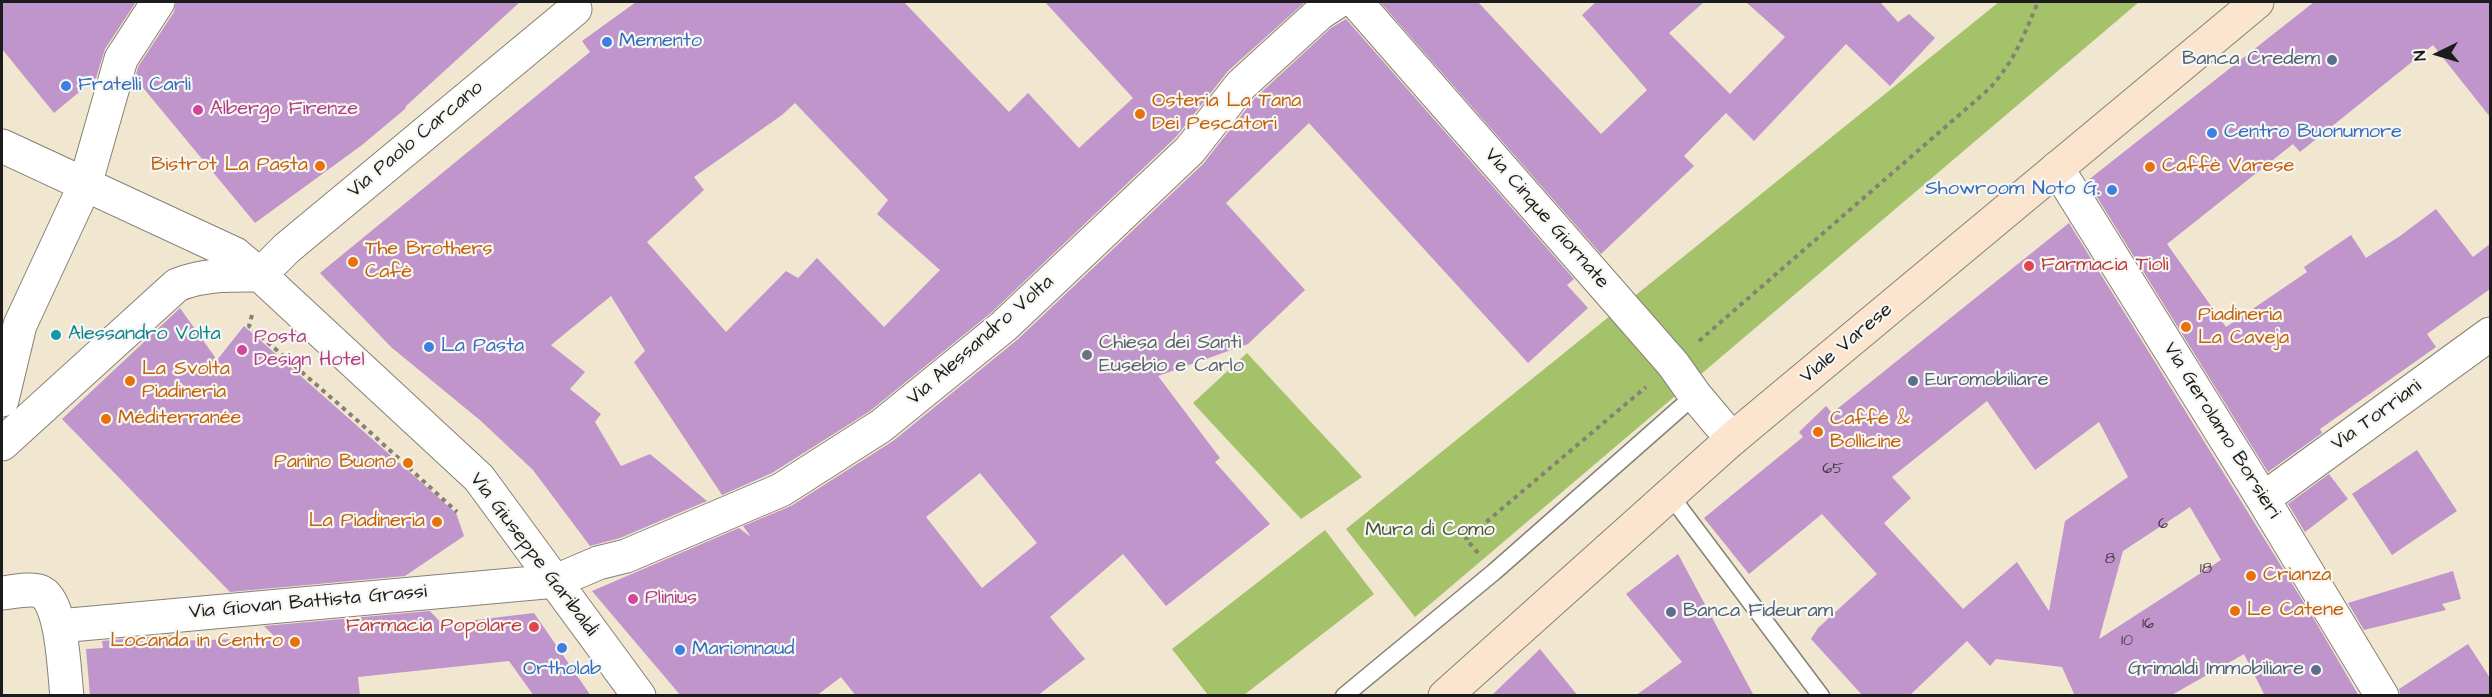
<!DOCTYPE html>
<meta charset="utf-8">
<style>
body{margin:0}
#map{position:relative;width:2492px;height:697px;overflow:hidden;background:#f1e6cf;font-family:"Architects Daughter",sans-serif}
canvas{display:block}
.frame{position:absolute;inset:0;border:3px solid #1c1c1c;pointer-events:none}
.north{position:absolute;left:2408px;top:24px;width:60px;height:60px;-webkit-text-stroke:4px #f6f6f2;paint-order:stroke;rotate:265deg;font-size:16px;font-weight:700;line-height:24px;text-align:center;color:#1c1c1c}
.north::after{content:'';display:block;margin:auto;width:21px;height:27px;background:#1c1c1c;clip-path:polygon(50% 0,100% 100%,50% 72%,0 100%)}
</style>
<div id="map">
<canvas width="2492" height="697"></canvas>
<div class="frame"></div>
<div class="north">N</div>
</div>
<script>
const ctx = document.querySelector('canvas').getContext('2d');
ctx.lineJoin = 'round';
function fillPath(path, color) { ctx.fillStyle = color; ctx.fill(path, 'evenodd'); }
function strokePath(path, color, width, dash) { ctx.strokeStyle = color; ctx.lineWidth = width; ctx.lineCap = dash ? 'butt' : 'round'; ctx.setLineDash(dash || []); ctx.stroke(path); }
function write(font, color, halo, rows, align = 'center') {
  ctx.font = font + ' "Architects Daughter",sans-serif'; ctx.lineWidth = 4.5; ctx.setLineDash([]); ctx.textBaseline = 'middle'; ctx.strokeStyle = halo; ctx.fillStyle = color; for (const [text, x, y, turn = 0] of rows) {
    ctx.save(); ctx.translate(x, y); ctx.rotate((+turn || 0) * Math.PI / 180); ctx.textAlign = isNaN(turn) ? turn : align; if (halo) ctx.strokeText(text, 0, 0); ctx.fillText(text, 0, 0); ctx.restore();
  }
}
fillPath(new Path2D(`
 M1999,2H2139L1415,617L1346,529Z
 M1247,353L1362,477L1301,519L1193,403Z
 M1325,530L1374,594L1244,695H1208L1172,649Z`), '#a3c26a');
fillPath(new Path2D(`
 M2,2H136L105,49L96,78L54,113L2,49Z
 M176,2H520L406,106L405,109L362,145L255,223L135,78L138,67L174,12Z
 M636,2H904L1009,112L1028,93L1079,148L1133,98L1045,2H1305L1228,71L1176,137L992,312L870,411L772,473L722,495L634,362L645,351L611,296L551,345L585,372L570,389L601,414L595,422L621,466L650,454L707,501L620,538L590,546L533,470L481,421L391,347L320,273L590,52L582,41ZM795,103L888,200L877,214L940,270L884,327L817,258L798,278L786,271L726,332L647,242L704,190L694,177L782,115Z
 M1380,2H1478L1601,134L1647,90L1582,15L1596,2H1704L1669,33L1730,94L1785,37L1746,2H1880L1898,22L1909,14L1935,38L1890,86L1846,44L1754,141L1726,113L1684,156L1694,166L1601,254Z
 M2314,2H2490V117L2433,45L2300,152L2293,144L2167,244L2226,327L2307,272L2304,267L2351,235L2366,258L2400,236L2436,209L2473,257L2490,244V289L2427,334L2436,347L2320,429L2322,433L2268,472L2087,181Z
 M1346,19L1574,279L1567,285L1588,308L1528,363L1309,123L1226,203L1305,290L1248,344L1158,376L1220,458L1215,462L1270,524L1166,606L1123,554L1050,617L1085,659L1037,696H856L841,677L816,696H681L592,591L739,528L751,537L743,526L791,506L893,441L1017,340L1203,164L1255,98L1331,28ZM980,473L1037,543L982,588L926,517Z
 M2069,223L2309,611L2298,618L2311,614L2359,696H2265L2244,654L2170,696H2075L2062,667L1996,659L1990,666L1967,641L1909,696H1863L1811,639L1818,628L1877,574L1822,514L1749,574L1704,518L1803,437L1799,432L1826,406L1832,413ZM1987,401L2035,470L2099,422L2128,477L2065,521L2049,611L2017,562L1963,609L1884,523L1911,498L1892,477ZM2190,507L2221,560L2099,639L2123,551Z
 M180,308L217,360L244,326L456,513L464,536L405,576L230,592L62,419Z
 M2417,450L2457,511L2392,555L2352,494Z
 M2329,474L2348,499L2305,532L2288,504Z
 M1678,554L1754,696H1635L1682,662L1626,594Z
 M2453,571L2461,599L2442,604L2446,610L2364,630L2348,603Z
 M430,611L442,624L534,613L591,696H534L509,661L358,677L360,696H90L86,649L103,648L102,641L172,635L171,641L276,638L264,626Z
 M2468,644L2490,678V696H2401L2399,689Z
 M1540,649L1578,696H1491Z`), '#bf95cc');
const lane = new Path2D(`
 M1670,495L1821,696
 M1344,696L1494,572L1695,395`);
const street = new Path2D(`
 M1356,2L1673,364L1695,395L1732,439
 M2,146L235,254L260,275L479,478L639,696
 M2057,168L2263,499L2382,696
 M260,275L287,248L575,9
 M2,400L20,325L85,185L121,59L158,2
 M2,444L177,285C204,274 231,275 260,275
 M2263,499L2490,334
 M2,593C12,592 29,588 39,591C63,598 64,674 67,696
 M59,626L556,581L598,563L626,556L781,490L881,426L1004,326L1190,150L1241,85L1320,13L1337,2`);
const secondary = new Path2D(`
 M1445,696L1732,439L2257,2`);
strokePath(lane, '#868176', 19);
strokePath(street, '#868176', 35);
strokePath(secondary, '#868176', 35);
strokePath(new Path2D(`
 M252,315L249,326L359,422L457,512
 M1699,341L1989,89C2014,62 2024,35 2038,2
 M1478,553L1466,539L1646,387`), '#868176', 4, [4.5, 4.5]);
strokePath(lane, '#fff', 16);
strokePath(street, '#fff', 33);
strokePath(secondary, '#fce5cf', 33);
for (const [x, y, r, color] of [
 [607,42,6,"#3f7fe0"],
 [2332,60,6,"#5c6f8a"],
 [66,86,6,"#3f7fe0"],
 [198,110,6,"#d1479c"],
 [1140,114,6,"#e8710a"],
 [2212,133,6,"#3f7fe0"],
 [320,166,6,"#e8710a"],
 [2150,167,6,"#e8710a"],
 [2112,190,6,"#3f7fe0"],
 [353,262,6,"#e8710a"],
 [2029,266,6,"#e0444e"],
 [2186,327,6,"#e8710a"],
 [56,335,6,"#0f9aa8"],
 [429,347,6,"#3f7fe0"],
 [242,350,6,"#d1479c"],
 [1087,355,6,"#6b7280"],
 [130,381,6,"#e8710a"],
 [1913,381,6,"#5c6f8a"],
 [106,419,6,"#e8710a"],
 [1818,432,6,"#e8710a"],
 [408,463,6,"#e8710a"],
 [437,522,6,"#e8710a"],
 [2251,576,6,"#e8710a"],
 [633,599,6,"#d1479c"],
 [2235,611,6,"#e8710a"],
 [1671,612,6,"#5c6f8a"],
 [534,627,6,"#e0444e"],
 [295,642,6,"#e8710a"],
 [562,648,6,"#3f7fe0"],
 [680,650,6,"#3f7fe0"],
 [2316,670,6,"#5c6f8a"]
]) { const dot = new Path2D(); dot.arc(x, y, r, 0, 2 * Math.PI); ctx.fillStyle = color; ctx.fill(dot); strokePath(dot, '#f6f6f2', 2); }
write('16px', '#453a48', null, [
 ["65",1833,470],
 ["6",2163,525],
 ["8",2110,560],
 ["18",2206,570],
 ["16",2148,625],
 ["10",2127,642]
]);
write('20px', '#366cbe', '#f6f6f2', [
 ["Memento",619,42],
 ["Fratelli Carli",78,86],
 ["Centro Buonumore",2224,133],
 ["Showroom Noto G.",2100,190,"right"],
 ["La Pasta",441,347],
 ["Marionnaud",692,650],
 ["Ortholab",562,670,"center"]
], 'left');
write('20px', '#4e5e75', '#f6f6f2', [
 ["Banca Credem",2320,60],
 ["Euromobiliare",1925,381,"left"],
 ["Banca Fideuram",1683,612,"left"],
 ["Grimaldi Immobiliare",2304,670]
], 'right');
write('20px', '#c56008', '#f6f6f2', [
 ["Osteria La Tana",1152,102],
 ["Dei Pescatori",1152,125],
 ["Bistrot La Pasta",308,166,"right"],
 ["Caffè Varese",2162,167],
 ["The Brothers",365,250],
 ["Cafè",365,273],
 ["Piadineria",2198,316],
 ["La Caveja",2198,339],
 ["La Svolta",142,370],
 ["Piadineria",142,393],
 ["Méditerranée",118,419],
 ["Caffé &",1830,420],
 ["Bollicine",1830,443],
 ["Panino Buono",396,463,"right"],
 ["La Piadineria",425,522,"right"],
 ["Crìanza",2263,576],
 ["Le Catene",2247,611],
 ["Locanda in Centro",283,642,"right"]
], 'left');
write('20px', '#b23c85', '#f6f6f2', [
 ["Albergo Firenze",210,110],
 ["Posta",254,338],
 ["Design Hotel",254,361],
 ["Plinius",645,599]
], 'left');
write('20px', '#1c1c1c', '#f6f6f2', [
 ["Via Paolo Carcano",416,140,-40],
 ["Via Cinque Giornate",1546,219,49],
 ["Via Alessandro Volta",981,341,-41],
 ["Viale Varese",1847,344,-40],
 ["Via Torriani",2377,416,-36],
 ["Via Gerolamo Borsieri",2221,431,58],
 ["Via Giuseppe Garibaldi",533,555,53],
 ["Via Giovan Battista Grassi",308,603,-5]
]);
write('20px', '#be3a42', '#f6f6f2', [
 ["Farmacia Tioli",2041,266],
 ["Farmacia Popolare",522,627,"right"]
], 'left');
write('20px', '#0d838f', '#f6f6f2', [
 ["Alessandro Volta",68,335]
], 'left');
write('20px', '#5b616d', '#f6f6f2', [
 ["Chiesa dei Santi",1099,344],
 ["Eusebio e Carlo",1099,367]
], 'left');
write('20px', '#4b5637', '#f6f6f2', [
 ["Mura di Como",1430,531]
]);
</script>
